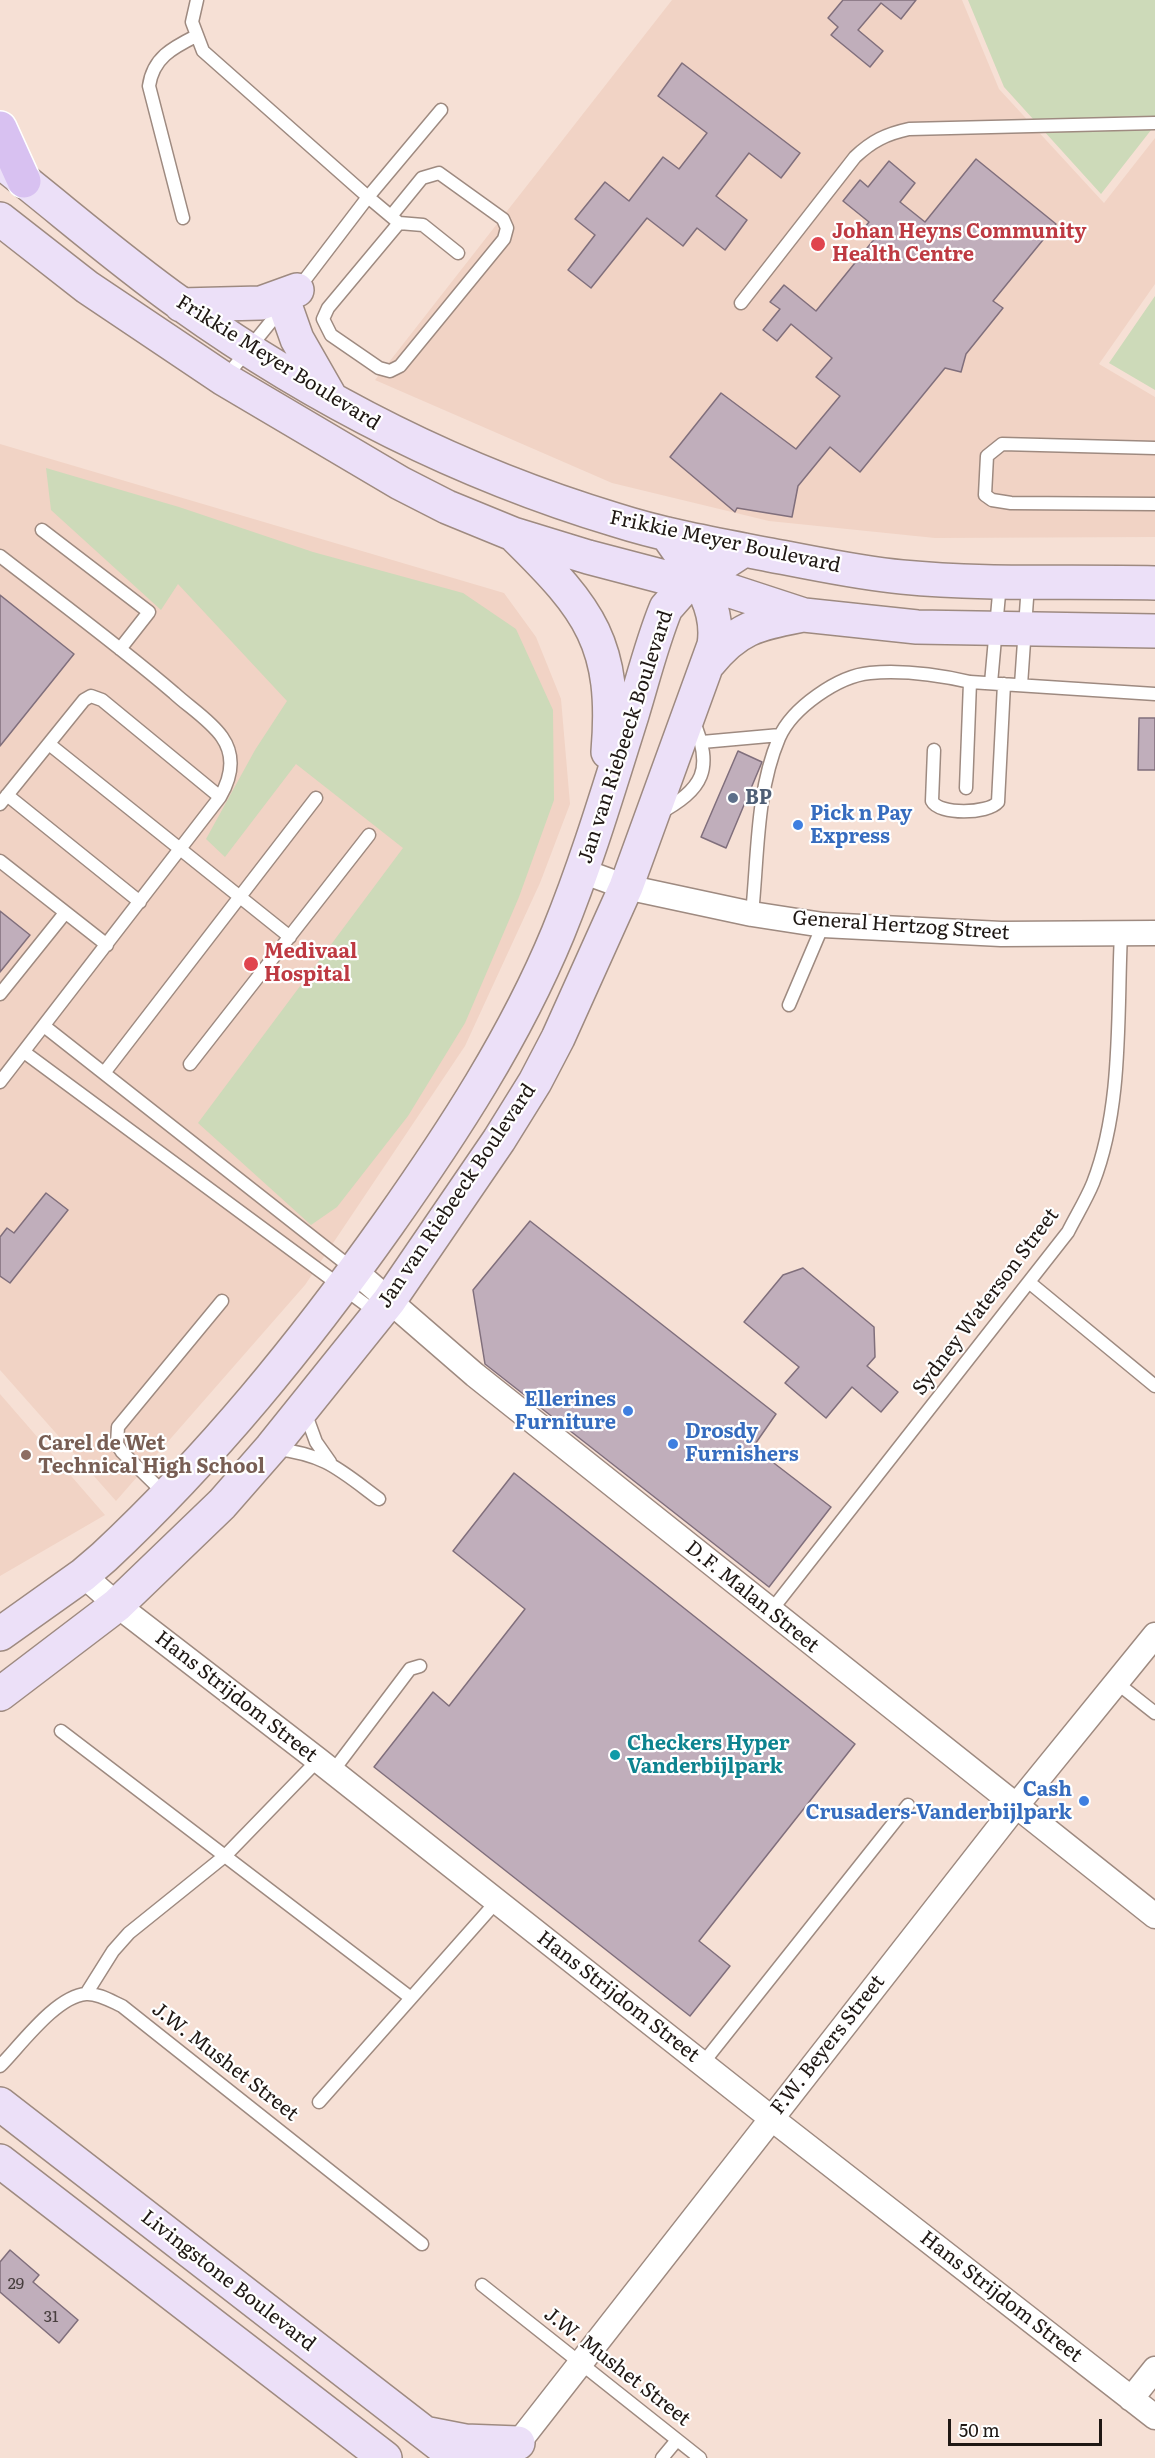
<!DOCTYPE html>
<style>
body{margin:0}
#map{position:relative;width:1155px;height:2458px;overflow:hidden;background:#f6e0d5;font-family:Literata,serif}
canvas{display:block}
.scale{position:absolute;left:948px;top:2419px;width:154px;height:27px;box-sizing:border-box;border:3px solid #1f1814;border-top:0;padding-left:8px;font-size:18px;line-height:21px;white-space:nowrap;color:#1f1814;-webkit-text-stroke:4px #fff;paint-order:stroke}
</style>
<div id="map">
<canvas width="1155" height="2458"></canvas>
<div class="scale">50 m</div>
</div>
<script>
const ctx = document.querySelector('canvas').getContext('2d');
ctx.lineJoin = 'round';
function fillPath(path, color) { ctx.fillStyle = color; ctx.fill(path, 'evenodd'); }
function strokePath(path, color, width, dash) { ctx.strokeStyle = color; ctx.lineWidth = width; ctx.lineCap = dash ? 'butt' : 'round'; ctx.setLineDash(dash || []); ctx.stroke(path); }
function write(font, color, halo, rows, align = 'center') {
  ctx.font = font + ' Literata,serif'; ctx.lineWidth = 4.5; ctx.setLineDash([]); ctx.textBaseline = 'middle'; ctx.strokeStyle = halo; ctx.fillStyle = color; for (const [text, x, y, turn = 0] of rows) {
    ctx.save(); ctx.translate(x, y); ctx.rotate((+turn || 0) * Math.PI / 180); ctx.textAlign = isNaN(turn) ? turn : align; if (halo) ctx.strokeText(text, 0, 0); ctx.fillText(text, 0, 0); ctx.restore();
  }
}
fillPath(new Path2D(`
 M672,0H962L999,89L1104,203L1155,138V284L1099,364L1155,397V537L935,538L769,521L612,483L375,380Z
 M0,444L504,593L536,637L561,699L570,804L540,883L465,1046L305,1285L116,1501L0,1370Z
 M0,1394L105,1515L0,1576Z`), '#f1d3c5');
fillPath(new Path2D(`
 M968,0H1155V125L1101,194L1004,87Z
 M1155,296V390L1109,363Z
 M46,468L179,507L313,552L463,593L516,629L553,710L554,800L519,897L465,1023L408,1116L337,1207L311,1225L198,1123L403,848L296,764L225,857L206,839L255,750L287,701L178,584L161,610L51,510Z`), '#cddab9');
const building = new Path2D(`
 M843,0H916L901,19L881,3L858,30L883,51L870,67L831,35L838,27L828,18Z
 M682,63L800,153L781,178L749,153L716,196L747,220L725,250L697,228L683,246L647,218L591,288L568,270L595,235L575,219L605,182L629,201L663,157L679,169L707,133L658,96Z
 M976,159L1056,224L993,301L1003,308L966,354L961,372L945,368L860,472L830,447L798,486L792,517L737,508L735,512L670,457L721,393L796,449L840,396L816,377L832,358L791,324L777,341L763,330L780,309L770,302L784,285L816,311L876,237L865,227L869,222L843,201L860,180L868,187L889,161L915,183L900,202L925,222Z
 M0,595L74,654L0,746Z
 M1139,718H1155V770H1138Z
 M738,751L762,762L726,848L701,837Z
 M0,911L30,935L0,972Z
 M46,1193L68,1210L10,1283L0,1276V1237L7,1228L14,1233Z
 M530,1221L776,1414L753,1447L831,1507L769,1587L485,1364L473,1290Z
 M803,1268L874,1327L875,1357L867,1366L898,1392L881,1412L852,1387L826,1418L785,1383L799,1367L744,1322L783,1275Z
 M514,1473L855,1744L699,1941L730,1966L690,2016L374,1767L433,1692L449,1706L525,1609L453,1551Z
 M10,2250L39,2275L33,2282L78,2320L59,2343L0,2292V2262Z`);
fillPath(building, '#c0aebb');
strokePath(building, '#806f7c', 1.5);
const lane = new Path2D(`
 M197,0L192,22L203,51L368,197L297,290
 M391,216L422,178L439,173L503,219L507,228L504,239L400,366L390,371L379,368L331,335L323,319L328,308L399,223L368,197L441,110
 M183,218L149,86C153,58 172,48 196,36
 M399,223L423,225L458,253
 M741,303L855,157C872,141 886,134 909,129L1155,123
 M225,378L282,308
 M1155,448L1002,444L987,456L985,495L992,500L1011,503L1155,504
 M42,530L149,612L120,649
 M0,556C58,601 118,645 174,693C189,707 210,720 222,737C236,757 231,778 220,797L0,1082
 M991,683L1000,583
 M1021,685L1028,584
 M702,742L780,735
 M49,744L290,937
 M934,750L932,801C939,815 988,814 998,802L1004,684
 M966,788L970,682
 M7,795L140,902
 M0,804L84,700L91,696L102,700L220,797
 M658,814C704,789 714,769 693,720
 M0,861L107,945
 M752,914C758,856 756,792 779,738C792,708 838,676 870,673C902,670 939,675 970,682L1155,694
 M0,994L65,913
 M789,1005L823,925
 M44,1026L354,1270
 M24,1052L377,1313
 M190,1064L369,835
 M104,1073L316,798
 M1030,1283L1155,1386
 M305,1412L316,1442L330,1462
 M275,1449C325,1454 340,1470 379,1499
 M165,1494L122,1452L117,1444L118,1427L222,1301
 M770,1612L1068,1232C1076,1216 1086,1200 1093,1183C1123,1106 1117,1014 1121,933
 M1117,1683L1155,1713
 M61,1731L411,1998
 M333,1771L410,1669L420,1666
 M86,1994L113,1951L129,1933L226,1855L318,1760
 M703,2063L908,1805
 M0,2066C20,2046 56,1996 86,1994C98,1993 111,2001 122,2006L422,2244
 M319,2102L497,1901
 M482,2285L700,2458
 M662,2458L677,2440`);
const street = new Path2D(`
 M582,871L626,887L752,914L823,925L1001,934L1155,933
 M355,1271L475,1375L1155,1916
 M83,1575L117,1605L318,1760L771,2118L1155,2417
 M1131,2399L1155,2369
 M508,2456L1016,1806L1155,1635`);
const secondary = new Path2D(`
 M2,163C62,210 119,260 181,304C314,399 460,473 616,520C666,536 719,545 770,555C814,563 858,573 902,577C985,585 1071,581 1155,583
 M0,219L87,287L224,379L400,483L447,507L513,534L588,557L672,579L697,580L804,615L917,627L1155,631
 M181,305L261,303L297,290
 M285,305L297,339L329,395
 M516,537C590,610 617,644 608,752
 M709,663C738,627 758,624 803,615
 M0,1634L83,1575L104,1557C212,1456 303,1344 388,1224C453,1132 515,1037 558,933C587,862 609,788 632,715C643,679 652,642 666,608L681,591L744,550
 M0,1694L117,1605L222,1504L271,1448L389,1301L499,1140L535,1082L558,1038L626,887L714,645C721,601 690,569 667,534
 M0,2104L457,2458
 M0,2161L385,2458
 M429,2434L465,2441L518,2443`);
const primary = new Path2D(`
 M0,128L24,181`);
strokePath(lane, '#9e8a80', 15);
strokePath(street, '#9e8a80', 27);
strokePath(secondary, '#9e8a80', 36);
strokePath(primary, '#fff', 36);
strokePath(lane, '#fff', 12);
strokePath(street, '#fff', 24);
strokePath(secondary, '#ece0f8', 33);
strokePath(primary, '#d8c1f1', 33);
for (const [x, y, r, color] of [
 [818,244,8,"#e0444e"],
 [733,798,6,"#5c6f8a"],
 [798,825,6,"#3f7fe0"],
 [251,964,8,"#e0444e"],
 [628,1411,6,"#3f7fe0"],
 [673,1444,6,"#3f7fe0"],
 [26,1455,6,"#8d6e63"],
 [615,1755,6,"#0f9aa8"],
 [1084,1801,6,"#3f7fe0"]
]) { const dot = new Path2D(); dot.arc(x, y, r, 0, 2 * Math.PI); ctx.fillStyle = color; ctx.fill(dot); strokePath(dot, '#fff', 2); }
write('16px', '#473e3e', null, [
 ["29",16,2284],
 ["31",51,2317]
]);
write('bold 20px', '#be3a42', '#fff', [
 ["Johan Heyns Community",832,232],
 ["Health Centre",832,255],
 ["Medivaal",264,952],
 ["Hospital",264,975]
], 'left');
write('20px', '#1f1814', '#fff', [
 ["Frikkie Meyer Boulevard",278,363,32],
 ["Frikkie Meyer Boulevard",725,542,12],
 ["Jan van Riebeeck Boulevard",626,737,-72],
 ["General Hertzog Street",901,926,4],
 ["Jan van Riebeeck Boulevard",457,1196,-56],
 ["Sydney Waterson Street",986,1302,-53],
 ["D.F. Malan Street",752,1597,39],
 ["Hans Strijdom Street",236,1697,38],
 ["Hans Strijdom Street",618,1997,38],
 ["F.W. Beyers Street",828,2045,-52],
 ["J.W. Mushet Street",225,2062,38],
 ["Livingstone Boulevard",228,2281,38],
 ["Hans Strijdom Street",1001,2297,38],
 ["J.W. Mushet Street",617,2367,38]
]);
write('bold 20px', '#4e5e75', '#fff', [
 ["BP",745,798]
], 'left');
write('bold 20px', '#366cbe', '#fff', [
 ["Pick n Pay",810,814],
 ["Express",810,837],
 ["Ellerines",616,1400,"right"],
 ["Furniture",616,1423,"right"],
 ["Drosdy",685,1432],
 ["Furnishers",685,1455],
 ["Cash",1072,1790,"right"],
 ["Crusaders-Vanderbijlpark",1072,1813,"right"]
], 'left');
write('bold 20px', '#785e54', '#fff', [
 ["Carel de Wet",38,1444],
 ["Technical High School",38,1467]
], 'left');
write('bold 20px', '#0d838f', '#fff', [
 ["Checkers Hyper",627,1744],
 ["Vanderbijlpark",627,1767]
], 'left');
</script>
